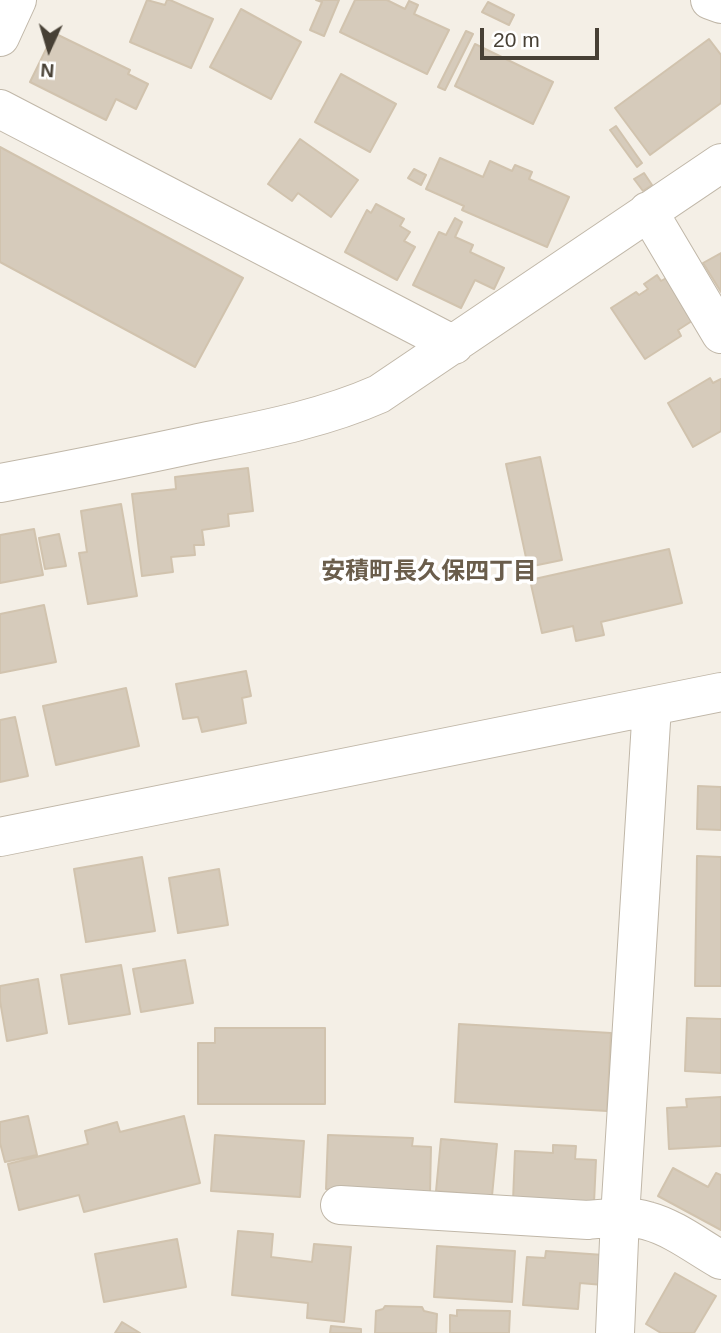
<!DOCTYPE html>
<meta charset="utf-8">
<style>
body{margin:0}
#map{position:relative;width:721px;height:1333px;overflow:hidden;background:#f4efe6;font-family:Helvetica,sans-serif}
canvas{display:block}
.north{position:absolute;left:14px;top:14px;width:70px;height:70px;-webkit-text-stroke:5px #fff;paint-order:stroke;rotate:184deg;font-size:19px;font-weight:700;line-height:28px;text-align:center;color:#474035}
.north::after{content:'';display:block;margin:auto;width:24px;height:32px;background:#474035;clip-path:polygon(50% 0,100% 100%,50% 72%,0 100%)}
.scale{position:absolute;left:480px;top:28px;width:119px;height:32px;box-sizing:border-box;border:4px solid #474035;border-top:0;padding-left:9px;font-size:21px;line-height:24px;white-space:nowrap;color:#474035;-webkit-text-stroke:5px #fff;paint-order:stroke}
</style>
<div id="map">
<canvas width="721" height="1333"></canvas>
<div class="north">N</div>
<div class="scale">20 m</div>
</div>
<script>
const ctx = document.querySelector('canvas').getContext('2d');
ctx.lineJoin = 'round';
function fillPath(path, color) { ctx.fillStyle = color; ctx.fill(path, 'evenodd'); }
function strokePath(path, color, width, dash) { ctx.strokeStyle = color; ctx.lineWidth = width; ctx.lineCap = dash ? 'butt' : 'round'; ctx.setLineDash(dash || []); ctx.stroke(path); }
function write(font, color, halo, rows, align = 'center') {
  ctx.font = font + ' Helvetica,"Noto Sans JP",sans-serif'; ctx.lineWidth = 7; ctx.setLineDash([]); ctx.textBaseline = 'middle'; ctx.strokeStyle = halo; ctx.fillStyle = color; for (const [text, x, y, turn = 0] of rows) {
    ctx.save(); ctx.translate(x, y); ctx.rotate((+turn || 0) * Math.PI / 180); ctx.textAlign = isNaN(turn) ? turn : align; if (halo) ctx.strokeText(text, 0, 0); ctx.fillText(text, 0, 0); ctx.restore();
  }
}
const building = new Path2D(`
 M147,0L165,5L167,0H170L213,19L191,68L130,42Z
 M316,0H339L324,36L310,30L322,2Z
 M355,0H387L405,9L409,1L418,5L414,14L449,30L427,74L340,32Z
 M488,2L514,15L509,25L482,12Z
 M241,9L301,42L271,99L210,67Z
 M466,31L473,34L445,90L438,87Z
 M54,33L130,70L128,74L148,84L136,109L116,99L106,120L30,82Z
 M709,39L721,55V103L650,155L615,108Z
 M475,44L553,82L533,124L455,86Z
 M341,74L396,104L370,152L315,122Z
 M616,126L642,163L637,167L610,130Z
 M300,139L358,180L331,217L298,193L292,201L268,184Z
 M0,147L243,278L195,367L0,262Z
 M440,158L483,177L490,161L512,171L515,165L532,172L529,179L569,197L547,247L462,210L464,206L426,189Z
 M414,169L426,175L421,185L408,178Z
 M644,173L652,185L643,191L634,179Z
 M376,204L404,219L400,226L410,232L404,241L415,247L397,280L345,252L367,210L371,213Z
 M455,218L462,222L455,237L473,245L470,252L504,268L494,289L475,280L461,308L413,285L439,232L446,235Z
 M721,253V292L703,263Z
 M657,275L661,281L668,277L695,319L678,330L681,336L645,359L611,308L636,292L639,295L648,289L644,284Z
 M710,378L713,383L721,379V431L693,447L668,403Z
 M540,457L562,560L528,567L506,464Z
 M248,468L253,511L228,514L229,526L202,530L204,545H194L195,555L171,557L173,572L142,576L132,494L176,489L175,477Z
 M121,504L137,596L88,604L79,553L87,552L81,511Z
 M34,529L43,575L0,583V535Z
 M59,534L66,566L45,569L39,538Z
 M669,549L682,603L601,622L604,635L576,641L573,626L542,633L530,580Z
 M44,605L56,662L0,673V614Z
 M246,671L251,696L242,698L246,723L202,732L198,717L183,719L176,684Z
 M126,688L139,746L56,765L43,706Z
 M15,717L28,776L0,782V720Z
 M698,786L721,787V830L697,829Z
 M697,856L721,857V986H695Z
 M142,857L155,931L86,942L74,869Z
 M219,869L228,925L178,933L169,878Z
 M185,960L193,1003L141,1012L133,969Z
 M121,965L130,1014L69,1024L61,975Z
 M38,979L47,1033L7,1041L0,1001V986Z
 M687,1018L721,1019V1073L685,1071Z
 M459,1024L611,1033L607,1111L455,1102Z
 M215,1028H325V1104H198V1043H215Z
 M721,1097V1146L669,1149L667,1108L687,1107L686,1099Z
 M28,1116L37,1155L5,1162L0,1143V1122Z
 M184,1116L200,1183L84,1212L79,1195L19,1210L8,1164L88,1144L85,1131L117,1122L120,1132Z
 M215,1135L304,1141L300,1197L211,1191Z
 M328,1135L413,1138L412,1146L431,1147L430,1193L326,1189Z
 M441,1139L497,1144L492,1196L436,1191Z
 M553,1145L576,1146L575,1159L596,1160L594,1203L513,1201L515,1151L553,1153Z
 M673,1168L708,1187L716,1173L721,1175V1230L658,1196Z
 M238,1231L273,1234L271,1257L312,1262L314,1244L351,1247L344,1322L307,1318L308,1303L232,1295Z
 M177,1239L186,1287L104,1302L95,1254Z
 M437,1246L515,1251L512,1302L434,1297Z
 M546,1251L604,1255L603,1285L580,1283L578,1309L523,1305L527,1257L545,1258Z
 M675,1273L716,1296L694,1333H661L646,1324Z
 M385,1306L422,1307L424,1311L437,1314L436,1333H375L376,1311L383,1309Z
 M457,1310L510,1311L509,1333H450V1315L457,1316Z
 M122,1322L140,1333H115Z
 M331,1326L361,1329V1333H330Z`);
fillPath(building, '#d6cbbb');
strokePath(building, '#d1c3ae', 2);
const minor = new Path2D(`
 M710,0L721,4
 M0,37L17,0
 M0,109L454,345
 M648,211L721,334
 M0,483C65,471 129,458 194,444C257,431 320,420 379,394L721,163
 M0,837L721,692
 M340,1205L588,1220C608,1218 629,1215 648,1221C674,1228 698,1247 721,1260
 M615,1333L620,1217L652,706`);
strokePath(minor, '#c0b7a8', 40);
strokePath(minor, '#fff', 38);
write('bold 24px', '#6a5d4b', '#fff', [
 ["安積町長久保四丁目",429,572]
]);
</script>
